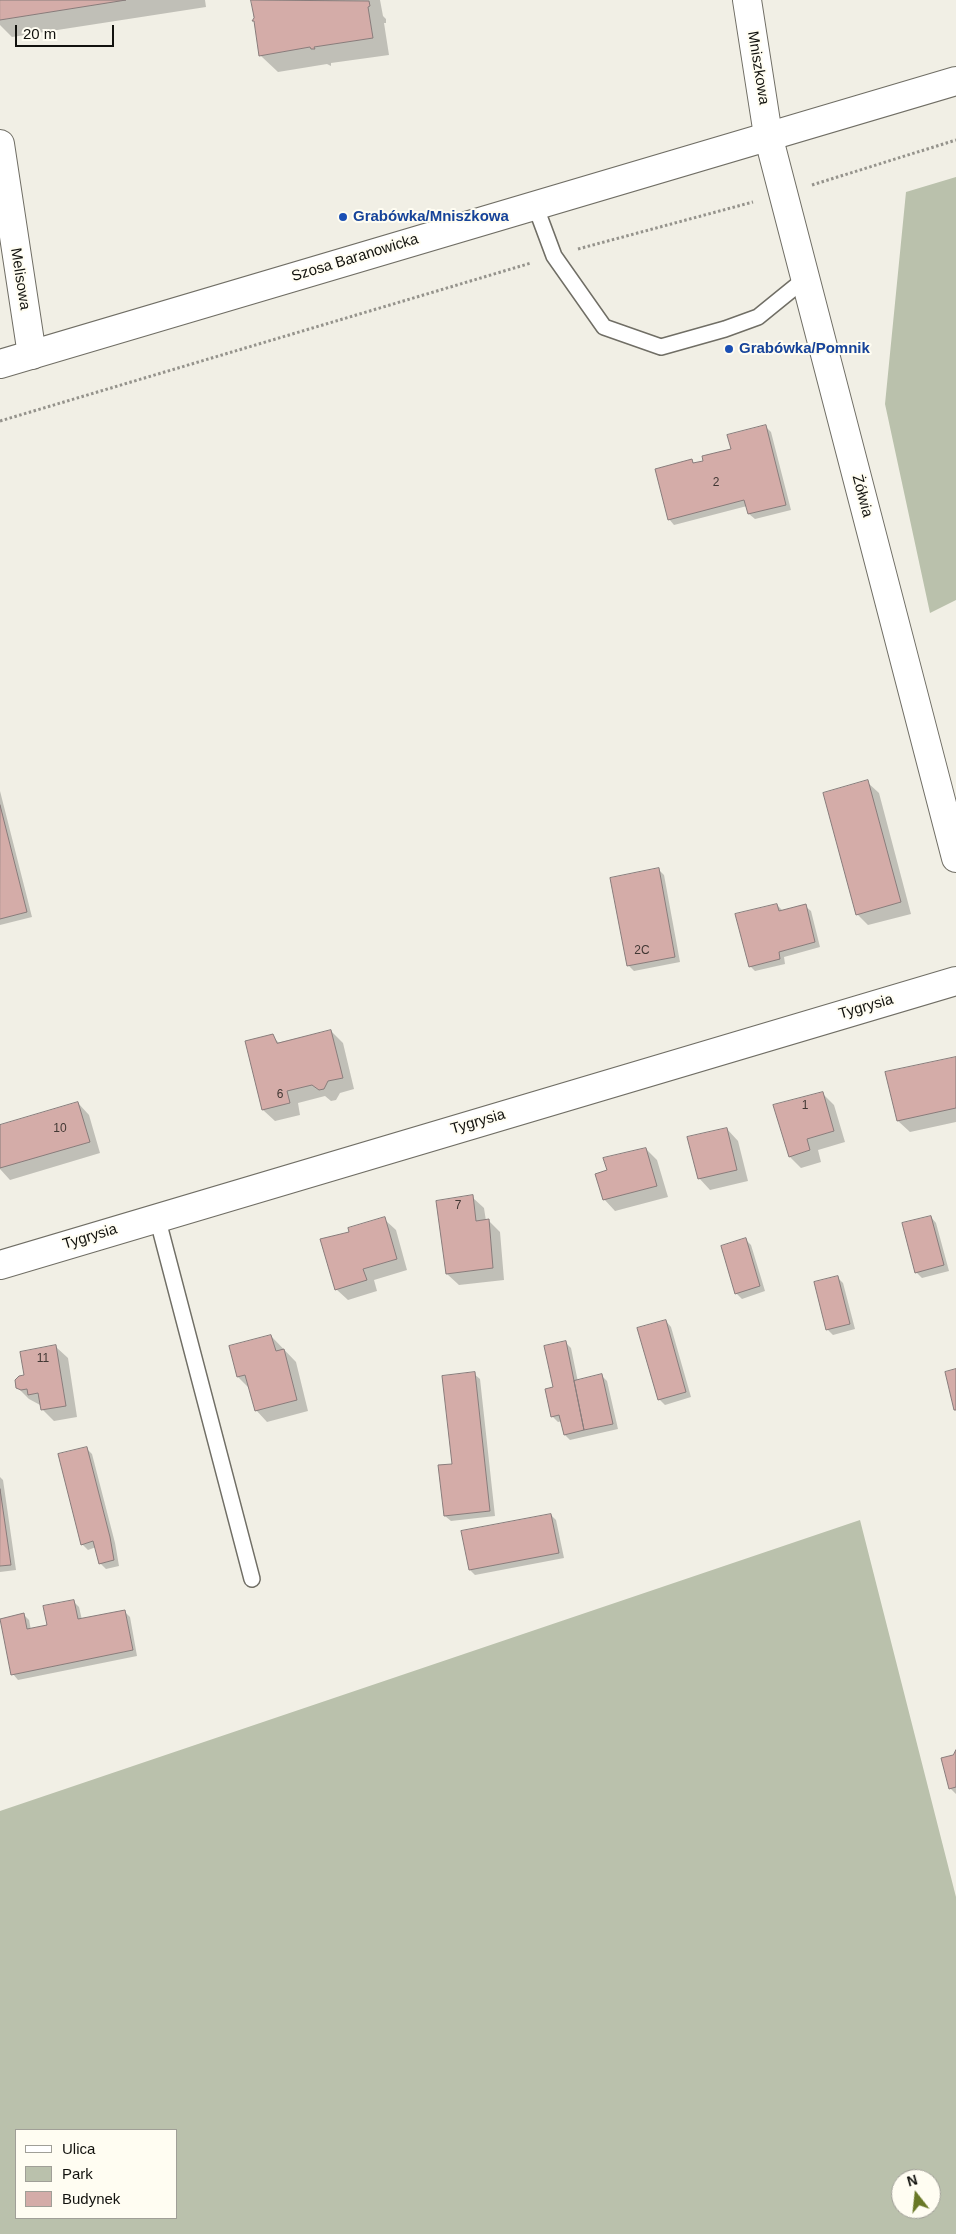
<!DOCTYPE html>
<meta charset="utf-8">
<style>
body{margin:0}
#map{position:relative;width:956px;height:2234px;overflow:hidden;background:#f1efe5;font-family:Arial,sans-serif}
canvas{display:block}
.legend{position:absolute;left:15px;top:2129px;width:162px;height:90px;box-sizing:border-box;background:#fffdf2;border:1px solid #a09f97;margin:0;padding:6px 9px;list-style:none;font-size:15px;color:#12120e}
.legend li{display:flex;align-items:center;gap:10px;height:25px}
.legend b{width:25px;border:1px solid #a09f97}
.north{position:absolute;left:891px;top:2169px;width:50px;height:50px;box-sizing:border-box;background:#fffdf2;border:1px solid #a09f97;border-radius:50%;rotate:344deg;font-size:14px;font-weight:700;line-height:20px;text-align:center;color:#12120e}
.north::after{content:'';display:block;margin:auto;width:18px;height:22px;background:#697826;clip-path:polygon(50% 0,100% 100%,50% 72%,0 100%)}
.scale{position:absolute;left:15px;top:25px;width:99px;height:22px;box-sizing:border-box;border:2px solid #12120e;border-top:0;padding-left:6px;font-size:15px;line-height:18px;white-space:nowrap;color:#12120e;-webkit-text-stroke:4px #fffdf2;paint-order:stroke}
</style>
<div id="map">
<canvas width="956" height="2234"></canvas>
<ul class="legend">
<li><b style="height:6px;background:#fff"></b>Ulica</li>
<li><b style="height:14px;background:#bac1ac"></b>Park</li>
<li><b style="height:14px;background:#d4aca8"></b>Budynek</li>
</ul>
<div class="north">N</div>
<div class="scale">20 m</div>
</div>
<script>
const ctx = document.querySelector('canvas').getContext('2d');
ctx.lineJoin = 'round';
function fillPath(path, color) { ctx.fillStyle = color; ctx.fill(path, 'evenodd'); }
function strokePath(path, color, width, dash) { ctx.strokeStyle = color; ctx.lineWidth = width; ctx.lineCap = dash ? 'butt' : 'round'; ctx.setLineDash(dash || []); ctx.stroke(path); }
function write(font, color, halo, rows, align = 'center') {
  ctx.font = font + ' Arial,sans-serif'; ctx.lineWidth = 4; ctx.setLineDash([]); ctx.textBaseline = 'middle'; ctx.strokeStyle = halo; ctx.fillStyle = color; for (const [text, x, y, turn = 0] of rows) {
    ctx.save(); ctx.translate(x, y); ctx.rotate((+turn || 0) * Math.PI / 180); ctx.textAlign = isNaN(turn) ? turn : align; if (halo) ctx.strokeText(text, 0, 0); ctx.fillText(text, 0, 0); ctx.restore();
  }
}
fillPath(new Path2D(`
 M956,177V600L930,613L885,404L906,192Z
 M860,1520L956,1897V2234H0V1811ZM16,2130H176V2218H16ZM901,2179H931V2209H901Z`), '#bac1ac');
fillPath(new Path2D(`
 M0,0H205L206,7L12,37L0,25Z
 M252,0H380L383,16L386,19V23H384L389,55L331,63V66L327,64L278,72L261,56L256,23L254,21Z
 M766,427L771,432L791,510L755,519L749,514L747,506L674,525L669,519L692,461L695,464L705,462L733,450Z
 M867,782L879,793L911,914L868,925L857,914Z
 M0,791L32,917L0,925Z
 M659,870L664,875L680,962L634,971L628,965Z
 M777,905L783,911L805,906L811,911L820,947L784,957L785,964L755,971L750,966Z
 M331,1031L343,1043L354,1089L340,1093L336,1100L331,1101L325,1096L298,1103L300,1115L275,1121L263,1110L272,1036L280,1044Z
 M956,1058V1122L910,1132L898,1121L887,1073Z
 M822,1093L834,1105L845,1142L818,1150L821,1162L801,1168L790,1157Z
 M78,1103L89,1115L100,1153L10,1180L0,1169V1126Z
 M727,1129L738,1141L748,1181L710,1190L699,1178Z
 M646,1149L657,1160L668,1197L615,1211L604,1199Z
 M472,1197L484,1208L486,1221L488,1220L500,1232L504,1280L459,1285L447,1274Z
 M931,1217L936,1223L949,1271L922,1278L916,1272Z
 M384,1219L396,1230L407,1270L374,1280L377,1291L348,1300L336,1289L351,1232Z
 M746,1240L751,1245L765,1291L742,1299L736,1293Z
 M838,1278L843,1283L855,1329L833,1335L827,1329Z
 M666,1321L671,1327L691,1397L665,1405L659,1399Z
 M271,1336L296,1362L308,1411L267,1422L256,1410L249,1388L238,1377L230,1347Z
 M565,1342L571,1348L578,1382L602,1376L607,1381L618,1429L570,1440L565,1435L562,1421L558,1422L552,1416L554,1388Z
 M56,1347L68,1358L77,1417L54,1421L42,1409V1406L29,1399L17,1387Z
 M474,1374L480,1379L495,1516L451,1521L445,1516L453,1465Z
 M87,1449L92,1454L115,1543L119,1566L106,1569L100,1563L96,1547L88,1550L82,1544Z
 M0,1477L3,1480L16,1570L0,1572Z
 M551,1515L556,1520L564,1558L475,1575L470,1570Z
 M73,1601L79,1607L82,1620L124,1611L130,1617L137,1656L18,1680L13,1674L24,1615L29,1620L31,1630L48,1626Z
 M956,1753V1794L950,1788L954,1756Z`), '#0003');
const building = new Path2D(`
 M0,0H126L0,20Z
 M251,0L369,1L370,6L368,7L373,38L314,47L315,49H311L310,47L259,56L254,21H252L254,18Z
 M766,425L786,505L748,514L744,500L668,520L655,469L692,459L693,463L703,461L702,456L731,449L727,435Z
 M868,780L901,902L856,915L823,793Z
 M0,805L27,912L0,919Z
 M659,868L675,957L627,966L610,878Z
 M777,904L779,911L806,904L815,942L779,952L780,959L749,967L735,914Z
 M331,1030L343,1078L328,1081L324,1089L319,1090L312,1085L287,1091L290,1103L262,1110L245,1041L273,1034L277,1043Z
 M956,1057V1108L897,1121L885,1072Z
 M823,1092L834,1131L807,1139L810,1150L789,1157L773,1105Z
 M78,1102L90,1142L0,1168V1125Z
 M727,1128L737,1170L698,1179L687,1137Z
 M646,1148L657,1186L603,1200L595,1174L607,1170L603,1158Z
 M473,1195L476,1221L489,1219L493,1268L446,1274L436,1201Z
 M931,1216L944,1265L915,1273L902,1223Z
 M385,1217L397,1259L363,1269L367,1280L335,1290L320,1239L349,1232L348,1228Z
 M746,1238L760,1286L735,1294L721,1246Z
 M838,1276L850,1324L826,1330L814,1282Z
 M666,1320L686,1392L658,1400L637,1328Z
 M271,1335L276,1351L284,1349L297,1400L255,1411L245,1375L237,1377L229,1346Z
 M566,1341L584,1430L564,1435L559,1415L551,1417L545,1389L553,1387L544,1346Z
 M56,1345L66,1406L41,1410L38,1393L28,1395L27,1389L21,1390L16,1388L15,1380L19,1376L24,1375L20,1352Z
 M956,1369V1410H954L945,1372Z
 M475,1372L490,1511L444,1516L438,1465L452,1464L442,1376Z
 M602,1374L613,1424L584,1430L574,1381Z
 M87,1447L110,1537L114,1560L99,1564L93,1541L81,1545L58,1454Z
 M0,1489L11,1565L0,1566Z
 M551,1514L559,1553L469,1570L461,1531Z
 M74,1600L78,1619L125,1610L133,1650L11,1675L0,1619L24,1613L27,1629L47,1625L43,1606Z
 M956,1750V1787L949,1789L941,1758L953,1755Z`);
fillPath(building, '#d4aca8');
strokePath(building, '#887c7b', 1);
const service = new Path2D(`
 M535,205L554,256L604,327L661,347L725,329L758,317L806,278
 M157,1217L252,1579`);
const minor = new Path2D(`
 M747,0L768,135L956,858
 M0,144L32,355
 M0,1265L956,981`);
const primary = new Path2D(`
 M0,364L956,81`);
strokePath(service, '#706e65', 18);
strokePath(minor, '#706e65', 30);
strokePath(primary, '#706e65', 30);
strokePath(new Path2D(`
 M812,185L956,140
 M578,249L753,202
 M0,421L531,263`), '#95938c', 3, [2.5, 2.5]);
strokePath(service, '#fff', 15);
strokePath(minor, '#fff', 28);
strokePath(primary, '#fff', 28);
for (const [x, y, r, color] of [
 [343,217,5,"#1a4fb4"],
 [729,349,5,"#1a4fb4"]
]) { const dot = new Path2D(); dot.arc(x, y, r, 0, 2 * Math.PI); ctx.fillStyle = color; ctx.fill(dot); strokePath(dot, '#fffdf2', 2); }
write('12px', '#423834', null, [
 ["2",716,483],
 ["2C",642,951],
 ["6",280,1095],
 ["1",805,1106],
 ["10",60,1129],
 ["7",458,1206],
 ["11",43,1359]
]);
write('15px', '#12120e', '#fffdf2', [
 ["Mniszkowa",758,68,81],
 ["Szosa Baranowicka",355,258,-17],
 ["Melisowa",20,279,81],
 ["Żółwia",862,496,75],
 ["Tygrysia",866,1007,-16],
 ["Tygrysia",478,1122,-16],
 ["Tygrysia",90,1237,-17]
]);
write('bold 15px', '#164399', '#fffdf2', [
 ["Grabówka/Mniszkowa",353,217],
 ["Grabówka/Pomnik",739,349]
], 'left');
</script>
